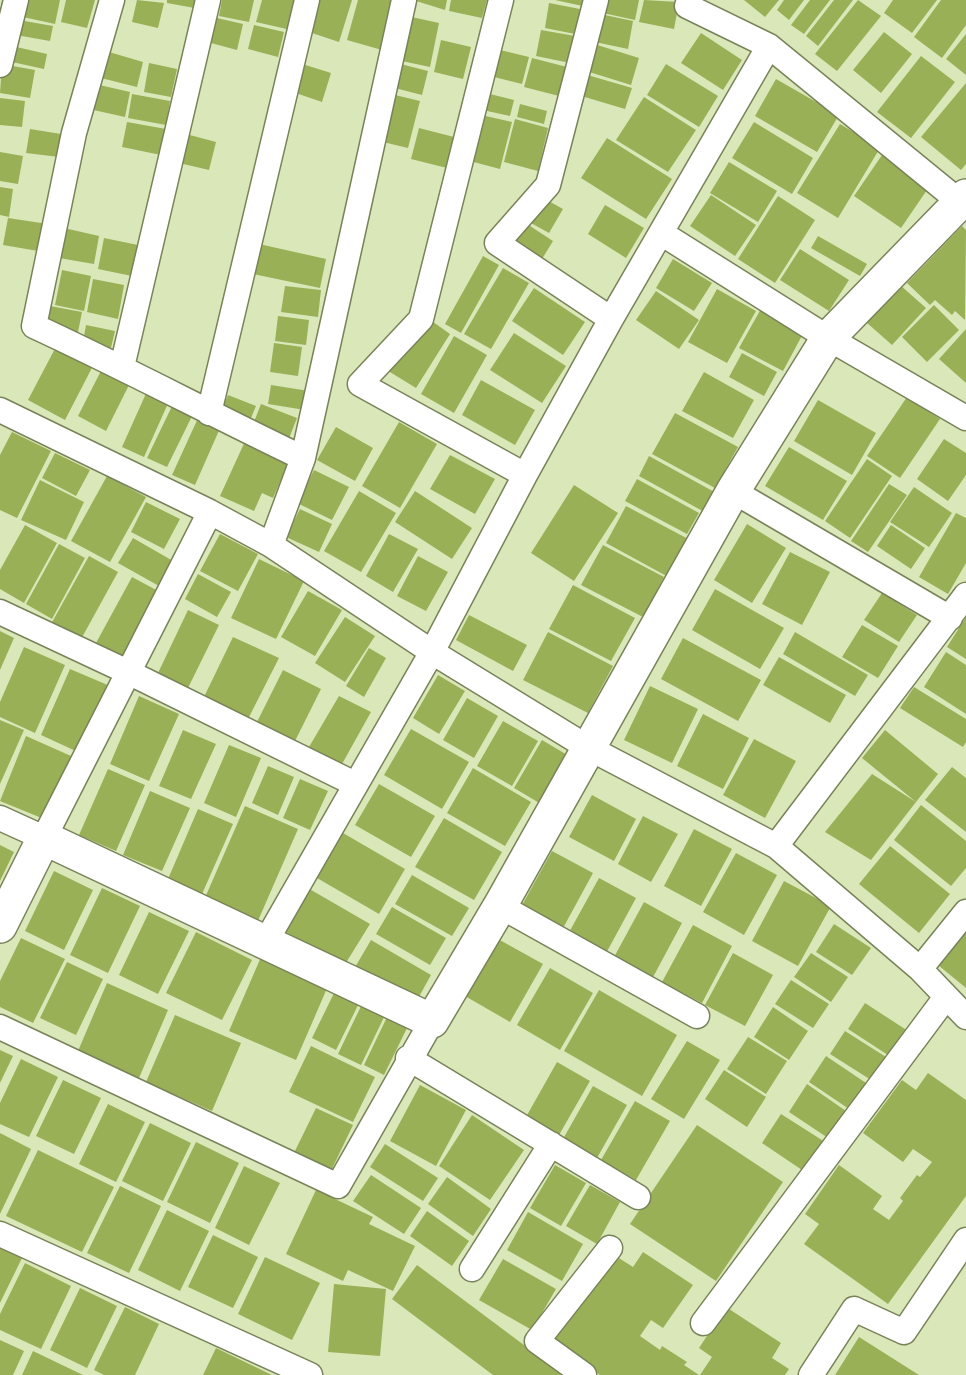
<!DOCTYPE html>
<style>
body{margin:0}
canvas{display:block;background:#dae7b9}
</style>
<canvas width="966" height="1375"></canvas>
<script>
const ctx = document.querySelector('canvas').getContext('2d');
ctx.lineJoin = 'round';
function fillPath(path, color) { ctx.fillStyle = color; ctx.fill(path, 'evenodd'); }
function strokePath(path, color, width, dash) { ctx.strokeStyle = color; ctx.lineWidth = width; ctx.lineCap = dash ? 'butt' : 'round'; ctx.setLineDash(dash || []); ctx.stroke(path); }
fillPath(new Path2D(`
 M27,0H60L55,24L23,17Z
 M66,0H95L87,28L61,22Z
 M137,0L164,3L158,28L132,22Z
 M167,0H202L200,9L167,3Z
 M222,0H254L249,22L219,16Z
 M262,0H299L291,30L256,22Z
 M312,0H352L339,42L303,30Z
 M358,0H395L382,50L347,40Z
 M413,0H447L445,10Z
 M451,0H487L482,18L449,11Z
 M555,0H589L587,7Z
 M606,0H639L635,20L603,13Z
 M644,0L679,2L674,29L639,22Z
 M744,0H779L765,17Z
 M784,0H804L789,20L777,10Z
 M810,0H830L804,34L791,25Z
 M834,0H853L818,46L806,36Z
 M858,0L881,16L837,71L815,54Z
 M893,0H937L912,33L884,13Z
 M941,0H966V25L942,58L914,37Z
 M549,3L580,9L575,34L545,28Z
 M600,14L633,21L628,49L595,42Z
 M407,16L439,23L430,67L397,60Z
 M217,18L243,24L237,50L211,43Z
 M19,20L53,26L50,41L16,35Z
 M254,25L284,32L278,57L248,49Z
 M541,30L575,36L570,63L536,56Z
 M884,32L912,54L881,93L853,70Z
 M701,33L742,60L723,90L681,63Z
 M966,34V75L946,59Z
 M441,40L471,47L463,79L434,72Z
 M594,44L639,58L631,85L586,71Z
 M12,46L47,54L44,69L12,62Z
 M496,49L529,57L522,84L490,76Z
 M109,52L143,62L137,87L101,78Z
 M921,56L955,82L911,138L877,112Z
 M532,58L567,67L559,96L524,87Z
 M296,62L331,73L322,102L287,90Z
 M393,62L428,71L422,95L387,86Z
 M149,63L177,69L171,97L144,92Z
 M2,64L35,70L30,98L0,93Z
 M666,64L718,96L699,127L647,95Z
 M584,74L632,88L625,109L578,95Z
 M776,79L839,115L817,152L755,116Z
 M966,83V164L961,170L921,137Z
 M95,84L130,92L125,117L89,109Z
 M482,92L514,100L510,116L478,109Z
 M132,94L170,101L166,125L128,118Z
 M395,95L420,101L408,148L383,142Z
 M644,97L696,130L668,172L616,140Z
 M0,98L25,101L22,127L0,125Z
 M520,104L547,111L544,124L517,117Z
 M477,114L512,122L500,169L466,160Z
 M515,119L548,128L538,171L504,162Z
 M127,122L166,129L161,155L122,147Z
 M754,122L813,158L792,194L732,158Z
 M840,124L880,148L838,218L797,193Z
 M419,128L458,138L451,169L411,159Z
 M30,129L61,134L59,157L26,153Z
 M186,134L216,142L209,170L179,163Z
 M607,138L672,179L646,219L581,178Z
 M0,152L23,156L18,184L0,181Z
 M882,155L929,187L901,228L854,196Z
 M729,162L777,191L758,222L710,193Z
 M0,187L13,189L9,217L0,215Z
 M711,195L756,225L735,256L690,226Z
 M778,196L815,220L775,283L738,259Z
 M545,199L563,209L549,233L531,223Z
 M605,205L644,228L626,258L588,234Z
 M8,218L48,224L44,252L3,245Z
 M527,224L553,241L542,259L515,241Z
 M962,226L966,230L965,320L955,311L952,315L935,300L930,305L907,283Z
 M64,228L99,236L94,264L59,258Z
 M818,236L867,264L860,276L811,248Z
 M104,238L138,245L132,276L98,269Z
 M259,244L326,259L320,288L253,274Z
 M800,249L849,280L829,311L780,280Z
 M483,256L499,265L461,333L445,324Z
 M673,259L712,283L694,311L656,288Z
 M503,268L529,283L491,349L464,334Z
 M62,270L91,276L84,311L55,305Z
 M93,279L124,285L118,319L87,312Z
 M900,285L926,308L892,345L866,322Z
 M285,286L321,290L318,317L281,312Z
 M534,288L585,322L563,355L512,321Z
 M717,289L756,311L727,363L688,342Z
 M656,291L699,320L679,349L636,320Z
 M934,305L959,330L927,362L902,337Z
 M50,306L82,312L77,337L46,331Z
 M762,307L805,330L783,371L739,348Z
 M278,316L309,320L306,345L275,341Z
 M429,319L450,334L416,388L385,369Z
 M86,325L115,331L110,352L82,347Z
 M966,329V383L939,359Z
 M514,333L566,366L542,403L490,370Z
 M454,336L487,355L454,413L421,394Z
 M59,341L96,360L65,420L28,400Z
 M274,343L302,347L298,376L270,372Z
 M742,353L777,372L764,396L729,377Z
 M105,363L133,377L106,431L78,416Z
 M704,372L754,400L733,438L682,411Z
 M481,380L535,410L515,445L462,415Z
 M271,385L309,391L305,410L268,404Z
 M148,389L170,399L144,457L122,447Z
 M228,395L256,406L246,430L218,418Z
 M907,397L940,419L900,478L867,456Z
 M818,400L876,433L852,475L794,441Z
 M174,402L194,412L167,467L147,458Z
 M261,404L297,418L286,446L250,432Z
 M675,413L738,447L715,488L652,454Z
 M199,416L221,426L195,485L172,475Z
 M399,422L437,444L400,508L362,486Z
 M336,427L373,448L355,481L317,460Z
 M12,432L51,451L17,518L0,510V455Z
 M247,437L291,457L273,498L262,493L254,511L220,496Z
 M944,439L966,453V475L948,501L917,479Z
 M789,447L847,481L823,520L765,486Z
 M55,453L90,470L76,496L42,478Z
 M450,455L495,479L475,514L430,489Z
 M649,456L718,494L708,514L639,476Z
 M867,459L892,476L850,538L825,521Z
 M314,470L349,487L332,520L297,503Z
 M107,476L146,497L110,562L71,541Z
 M637,479L699,513L687,534L625,501Z
 M40,480L84,502L66,540L21,520Z
 M889,484L907,495L868,552L851,541Z
 M574,485L618,513L574,581L531,553Z
 M914,487L952,513L929,547L890,522Z
 M359,491L396,513L361,572L324,551Z
 M415,491L472,528L452,559L395,522Z
 M146,502L180,519L164,549L131,532Z
 M626,506L692,541L672,579L606,543Z
 M300,509L332,524L319,552L286,537Z
 M956,513L966,518V563L948,594L919,577Z
 M747,524L786,548L752,603L714,580Z
 M25,525L57,543L24,603L0,589V570Z
 M891,525L925,548L911,569L877,546Z
 M220,534L258,554L238,591L200,571Z
 M389,534L418,549L393,592L366,576Z
 M133,538L173,561L159,586L118,563Z
 M59,544L85,558L52,619L26,604Z
 M603,545L664,577L643,617L581,585Z
 M790,552L830,572L802,625L762,604Z
 M89,556L118,572L80,641L51,624Z
 M418,556L448,572L426,611L397,596Z
 M259,559L304,581L276,639L231,618Z
 M198,574L231,592L217,617L185,599Z
 M132,577L160,592L124,658L96,643Z
 M573,585L635,618L611,661L549,629Z
 M715,589L784,628L760,669L692,630Z
 M308,591L342,610L315,656L281,637Z
 M882,593L917,615L899,642L864,620Z
 M188,610L219,625L188,688L158,673Z
 M469,615L527,645L513,671L456,640Z
 M345,617L375,636L345,682L315,663Z
 M966,617V659L947,647Z
 M862,625L898,646L878,678L842,657Z
 M0,631L14,638L0,670Z
 M548,632L613,666L588,713L523,680Z
 M795,632L868,675L855,696L783,654Z
 M233,637L279,658L247,721L203,699Z
 M683,638L761,680L738,721L661,679Z
 M24,647L65,665L35,733L0,717V702Z
 M369,648L386,658L364,697L346,686Z
 M946,652L966,665V714L924,687Z
 M779,657L846,695L830,723L763,685Z
 M70,669L110,686L80,753L41,735Z
 M283,670L321,689L294,743L256,724Z
 M438,675L465,691L439,734L413,718Z
 M650,686L698,709L672,763L624,740Z
 M914,687L966,719V742L963,747L900,708Z
 M139,696L179,714L149,781L110,764Z
 M339,696L371,712L342,764L309,747Z
 M467,698L498,716L474,758L443,740Z
 M703,714L749,738L723,789L677,766Z
 M0,720L24,730L0,784Z
 M503,721L538,741L512,786L477,766Z
 M411,729L469,762L442,809L384,775Z
 M183,730L216,744L191,799L159,786Z
 M885,730L938,774L916,802L862,758Z
 M26,736L71,756L44,819L0,801Z
 M754,739L796,761L765,818L723,795Z
 M542,740L569,756L541,804L514,788Z
 M229,745L261,758L236,817L204,803Z
 M268,766L294,777L278,815L252,803Z
 M952,767L966,778V832L925,800Z
 M473,768L531,802L505,846L447,813Z
 M108,769L145,785L116,851L79,835Z
 M872,774L916,802L871,860L825,832Z
 M300,779L328,791L310,830L283,818Z
 M379,784L435,816L411,857L355,825Z
 M150,791L190,808L162,871L123,855Z
 M592,795L636,819L614,861L569,837Z
 M921,805L966,841V868L951,886L894,840Z
 M245,806L298,829L257,923L204,900Z
 M198,809L233,824L202,894L168,879Z
 M643,816L678,834L651,882L618,864Z
 M444,818L502,852L474,900L415,867Z
 M694,829L732,849L701,906L664,886Z
 M343,833L405,869L379,914L317,878Z
 M0,845L14,852L0,881Z
 M890,846L950,894L919,933L859,884Z
 M552,851L593,873L562,930L521,907Z
 M736,853L777,875L744,935L703,912Z
 M54,871L93,890L64,950L25,931Z
 M412,875L469,908L452,936L395,904Z
 M599,878L636,898L604,957L567,936Z
 M784,881L831,906L798,966L752,941Z
 M306,887L370,924L344,966L281,929Z
 M102,888L140,906L108,973L70,955Z
 M644,902L682,923L652,979L613,959Z
 M392,907L446,938L430,965L376,934Z
 M149,912L189,931L158,994L119,975Z
 M834,924L871,948L852,975L816,952Z
 M693,925L732,946L702,1003L662,982Z
 M966,930V988L938,965Z
 M196,932L252,960L222,1020L166,993Z
 M21,938L65,959L33,1023L0,1007V981Z
 M498,939L543,964L510,1022L465,996Z
 M371,940L431,975L415,1004L354,969Z
 M733,953L773,975L745,1026L705,1005Z
 M811,953L848,977L831,1002L794,977Z
 M261,957L328,986L296,1060L229,1031Z
 M67,962L103,979L76,1035L40,1018Z
 M550,968L593,993L560,1050L517,1025Z
 M791,980L829,1004L813,1028L775,1004Z
 M107,983L168,1010L139,1078L78,1051Z
 M338,985L362,997L336,1050L312,1038Z
 M599,990L677,1035L642,1096L564,1051Z
 M363,1002L386,1013L361,1065L338,1054Z
 M865,1003L908,1031L891,1057L848,1029Z
 M773,1007L808,1031L789,1060L754,1037Z
 M175,1015L241,1043L212,1111L146,1082Z
 M388,1015L409,1024L384,1075L364,1065Z
 M845,1031L886,1057L871,1080L830,1054Z
 M748,1037L787,1061L766,1094L727,1069Z
 M687,1041L720,1060L684,1119L651,1099Z
 M311,1046L375,1077L353,1122L289,1092Z
 M0,1050L13,1056L0,1083Z
 M826,1056L866,1083L849,1109L809,1082Z
 M21,1059L58,1077L29,1137L0,1124V1103Z
 M557,1062L590,1081L559,1135L526,1117Z
 M724,1070L766,1097L747,1127L705,1099Z
 M928,1073L966,1100V1196L888,1304L804,1244L819,1224L805,1214L839,1165L882,1196L873,1209L889,1220L903,1201L900,1198L917,1175L920,1177L932,1162L913,1149L903,1162L863,1133L902,1080L916,1090Z
 M63,1080L101,1098L74,1154L36,1136Z
 M807,1084L846,1111L828,1138L789,1112Z
 M420,1085L466,1110L436,1166L390,1141Z
 M593,1086L627,1105L597,1158L563,1139Z
 M635,1101L670,1121L636,1180L601,1160Z
 M108,1104L145,1122L116,1182L79,1164Z
 M316,1108L353,1125L330,1173L293,1155Z
 M781,1114L825,1142L805,1172L762,1143Z
 M472,1115L524,1150L490,1200L439,1166Z
 M150,1123L191,1143L163,1201L122,1181Z
 M697,1125L783,1182L716,1281L630,1224Z
 M0,1133L31,1149L0,1214Z
 M196,1142L239,1163L210,1223L167,1202Z
 M385,1144L438,1178L423,1201L370,1167Z
 M38,1150L114,1187L82,1252L6,1216Z
 M555,1165L586,1183L561,1226L530,1208Z
 M244,1166L280,1183L249,1245L215,1228Z
 M371,1175L421,1208L404,1234L353,1201Z
 M447,1177L491,1209L473,1236L428,1204Z
 M590,1185L620,1202L597,1244L566,1226Z
 M120,1186L161,1206L129,1273L87,1253Z
 M316,1190L373,1217L369,1224L415,1246L393,1291L348,1270L343,1281L286,1254Z
 M167,1210L209,1231L180,1291L138,1270Z
 M427,1211L469,1241L452,1266L410,1236Z
 M528,1212L583,1244L562,1281L507,1250Z
 M213,1235L258,1257L233,1308L188,1287Z
 M0,1248L22,1258L0,1303Z
 M643,1252L693,1285L663,1328L651,1320L640,1336L660,1350L662,1346L687,1362L684,1365L699,1375H600L552,1343L611,1253L633,1267Z
 M265,1257L320,1283L292,1340L238,1314Z
 M503,1259L556,1289L532,1330L479,1300Z
 M25,1263L71,1286L41,1349L0,1330V1314Z
 M417,1265L564,1375H493L392,1299Z
 M334,1284L386,1289L380,1356L328,1352Z
 M80,1288L117,1306L87,1368L50,1350Z
 M125,1307L159,1324L135,1375H104L94,1370Z
 M726,1307L781,1343L772,1358L789,1369L785,1375H700L712,1357L699,1348Z
 M859,1337L919,1375H835Z
 M0,1340L24,1351L13,1375H0Z
 M216,1348L272,1375H203Z
 M33,1351L83,1375H22Z`), '#9ab056');
const street = new Path2D(`
 M112,0L74,133L34,326C125,368 213,415 303,458
 M501,0L421,319L360,384L525,475
 M596,0L548,185L497,243L611,319
 M689,0L687,6L769,46L966,207
 M0,65L16,0
 M661,233L828,338L966,418
 M122,367L208,0
 M0,410L210,512L271,545L432,652L587,747L776,846L920,969L966,1017
 M209,413L307,0
 M733,491L950,618
 M271,545L303,458L404,0
 M0,612L130,673L355,784
 M0,818L44,838L210,512
 M776,846L966,595
 M500,906L697,1016
 M265,943L432,652L525,475L611,319L769,46
 M920,969L966,912
 M0,1027L338,1186L432,1021
 M408,1058L638,1197
 M0,1234L310,1375
 M472,1269L551,1144
 M703,1323L946,997
 M584,1375L537,1341L610,1248
 M811,1375L854,1309L904,1332L966,1240`);
const secondary = new Path2D(`
 M0,926L44,838L432,1021L500,906L733,491L828,338L966,196`);
strokePath(street, '#788359', 27);
strokePath(secondary, '#788359', 36);
strokePath(street, '#fff', 24);
strokePath(secondary, '#fff', 33);
</script>
